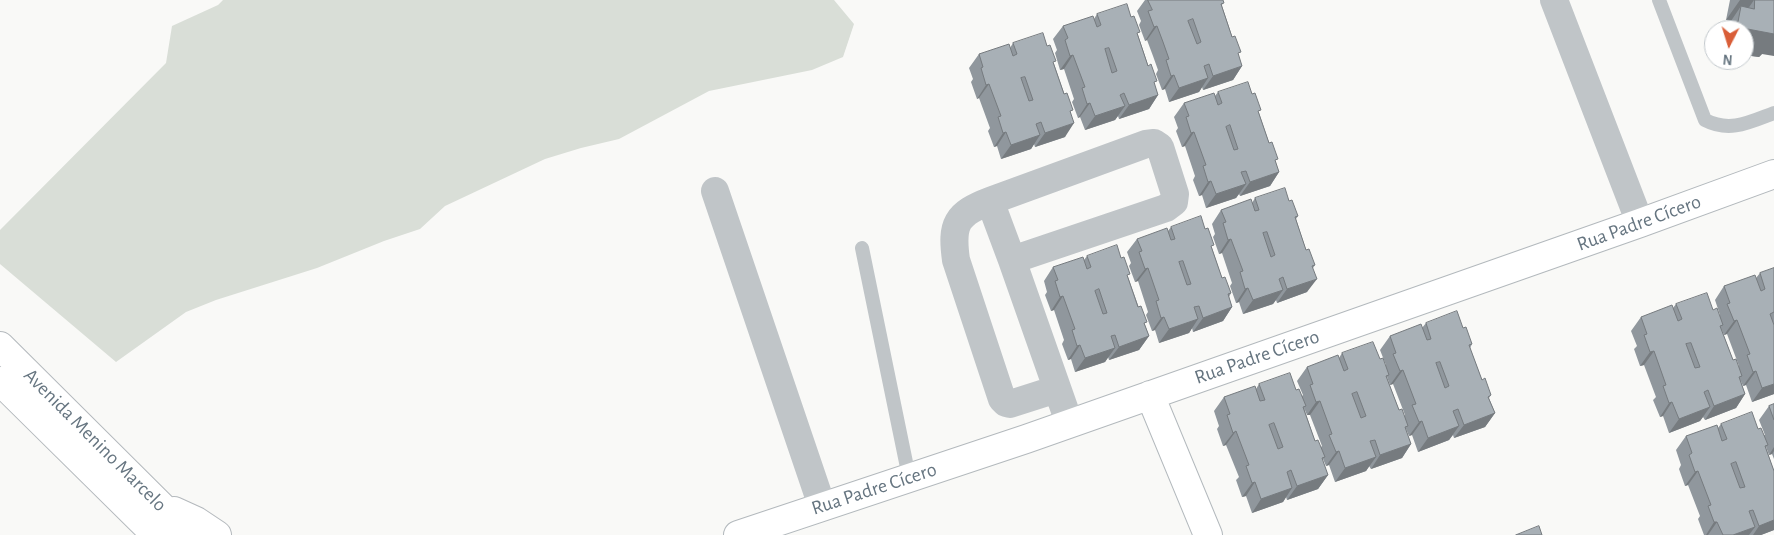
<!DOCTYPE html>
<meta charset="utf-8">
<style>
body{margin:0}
#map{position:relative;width:1774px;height:535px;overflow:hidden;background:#f9f9f7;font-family:"Alegreya Sans",sans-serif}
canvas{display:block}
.north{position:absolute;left:1704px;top:20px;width:50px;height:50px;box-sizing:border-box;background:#fff;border:1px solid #c2c8cc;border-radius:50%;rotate:185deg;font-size:14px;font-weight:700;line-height:20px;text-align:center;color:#667580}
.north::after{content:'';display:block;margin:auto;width:18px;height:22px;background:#d95e38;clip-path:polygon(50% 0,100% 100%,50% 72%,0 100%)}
</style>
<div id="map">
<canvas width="1774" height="535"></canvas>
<div class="north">N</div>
</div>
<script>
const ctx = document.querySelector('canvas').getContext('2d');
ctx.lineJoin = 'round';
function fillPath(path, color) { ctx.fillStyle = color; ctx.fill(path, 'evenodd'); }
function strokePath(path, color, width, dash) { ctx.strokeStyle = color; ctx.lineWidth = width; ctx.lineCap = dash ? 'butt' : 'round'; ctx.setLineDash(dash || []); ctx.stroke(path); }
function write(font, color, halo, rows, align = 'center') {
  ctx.font = font + ' "Alegreya Sans",sans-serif'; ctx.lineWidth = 5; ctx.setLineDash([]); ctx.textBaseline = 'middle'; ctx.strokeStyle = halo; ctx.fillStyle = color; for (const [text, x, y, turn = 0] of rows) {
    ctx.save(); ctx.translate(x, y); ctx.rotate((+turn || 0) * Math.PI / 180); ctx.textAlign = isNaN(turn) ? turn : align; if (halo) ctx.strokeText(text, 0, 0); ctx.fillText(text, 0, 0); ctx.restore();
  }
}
fillPath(new Path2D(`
 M223,0H834L854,24L843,57L812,70L709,91L619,139L581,148L545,159L445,206L420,229L384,241L317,268L216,300L186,312L116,362L0,264V230L166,63L172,26L218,5Z`), '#d9ded7');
const secondary = new Path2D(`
 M1150,395L1208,535
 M738,535L1026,439L1640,223L1774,174`);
const primary = new Path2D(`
 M0,346L190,535
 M0,381L156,535
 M174,511L196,521L217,535`);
strokePath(secondary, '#b3b9bd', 30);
strokePath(primary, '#b4b9bd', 30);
strokePath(new Path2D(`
 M1659,0L1705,120C1730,133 1750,122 1774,113
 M862,248L909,477`), '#c0c5c8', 14);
strokePath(new Path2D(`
 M1554,0L1640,223
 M715,191L822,506
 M990,201L1012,260L1069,422
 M1012,260L1166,208L1174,202L1175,194L1160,147L1154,143L1146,144L990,201C956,214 951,224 956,260L1002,399L1006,403L1010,404L1057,389`), '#c0c5c8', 28);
strokePath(secondary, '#fff', 28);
strokePath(primary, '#fff', 28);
fillPath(new Path2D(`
 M1145,0H1223L1222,6L1242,66L1233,80L1203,90L1202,87L1199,92L1169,102L1165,89L1162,90L1156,74L1158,70L1153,56L1147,40L1145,41L1139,25L1141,21L1137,11Z
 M1730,0H1774L1762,54L1759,57L1744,55V30H1724L1731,21L1726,20Z
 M1097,14L1138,35L1158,95L1149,109L1119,119L1118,116L1115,120L1085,130L1080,117L1078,118L1072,102L1074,99L1064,69L1060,70L1055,53L1057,50L1053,39L1063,26L1094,19Z
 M1013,43L1054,64L1071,113L1065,137L1035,147L1034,144L1031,149L1001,159L997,146L994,147L988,131L990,128L979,98L977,99L971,82L973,79L969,68L979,54L1010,48Z
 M1218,92L1259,113L1279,172L1270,186L1240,196L1239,194L1236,198L1206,208L1202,195L1199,196L1193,180L1195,176L1185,146L1182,147L1176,131L1178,128L1174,117L1184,103L1215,96Z
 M1255,198L1289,201L1298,216L1296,219L1306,250L1315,265L1313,268L1307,292L1277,303L1276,300L1273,304L1243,314L1239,302L1236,303L1230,286L1232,283L1222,253L1219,254L1213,237L1215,234L1212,224L1221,210L1252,203Z
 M1171,227L1212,248L1222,278L1231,293L1229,297L1232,307L1223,321L1193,332L1192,328L1189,333L1159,343L1155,330L1152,331L1146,315L1148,312L1138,281L1135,282L1129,266L1131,263L1127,252L1137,239L1168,231Z
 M1087,256L1128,277L1149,336L1139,350L1109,360L1108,357L1105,362L1075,372L1071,359L1068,360L1062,344L1064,340L1054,310L1051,311L1045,295L1047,292L1044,281L1053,267L1084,260Z
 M1774,268V394L1752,402L1746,385L1743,386L1740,379L1745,394L1736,408L1705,420L1703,417L1700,421L1669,433L1663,416L1660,417L1653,400L1656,397L1644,365L1640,366L1634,349L1637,346L1631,331L1641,317L1673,308L1676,304L1713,310L1719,316L1720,315L1715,300L1724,286L1756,278L1760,273ZM1721,328L1724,335L1727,334L1739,366V367L1733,360Z
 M1426,323L1463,328L1472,344L1470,348L1482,380L1491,395L1489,398L1495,413L1485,427L1454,438L1453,435L1449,440L1418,452L1412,435L1409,436L1406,429V430L1411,444L1402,458L1371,469L1369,466L1366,471L1335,482L1329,465L1326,466L1323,459L1322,460L1328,475L1318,489L1287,500L1286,497L1283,502L1252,513L1246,496L1242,497L1236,480L1239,477L1226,445L1223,446L1217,429L1219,426L1214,411L1224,397L1256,389L1259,384L1296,390L1302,396L1303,395L1297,381L1307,367L1339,358L1342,353L1380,359L1385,365H1386L1380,350L1390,336L1422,328ZM1387,377L1390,385L1393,384L1405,415L1404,416L1399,410L1387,378ZM1304,408L1307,415H1310L1322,446L1321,447L1315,441Z
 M1774,404V459L1772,454L1769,455L1766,447V448L1774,471V530L1761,535H1704L1698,519L1700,516L1688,485L1685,486L1679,469L1681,465L1676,450L1686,436L1718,428L1721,424L1758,429L1764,435H1765L1759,420L1769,406Z`), '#90979d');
fillPath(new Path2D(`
 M1740,0H1754L1739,22L1741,6L1731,21L1726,20Z
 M1157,26L1147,40L1145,41L1154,27Z
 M1737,27L1774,33V56L1762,54L1759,57L1744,55V30H1735Z
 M1073,55L1064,69L1060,70L1070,56Z
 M1242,66L1233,80L1203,90L1213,76Z
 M1174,75L1165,89L1162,90L1171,76Z
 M1208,78L1199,92L1169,102L1179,88Z
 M989,84L979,98L977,99L986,85Z
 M1158,95L1149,109L1119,119L1129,105Z
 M1090,103L1080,117L1078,118L1087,104Z
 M1125,106L1115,120L1085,130L1095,116Z
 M1074,123L1065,137L1035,147L1045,133Z
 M1006,132L997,146L994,147L1003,133Z
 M1194,132L1185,146L1182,147L1191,133Z
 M1040,135L1031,149L1001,159L1011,145Z
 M1279,172L1270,186L1240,196L1250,182Z
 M1211,181L1202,195L1199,196L1208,182Z
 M1246,184L1236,198L1206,208L1216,194Z
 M1231,239L1222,253L1219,254L1228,240Z
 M1148,268L1138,281L1135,282L1145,269Z
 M1317,279L1307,292L1277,303L1287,289Z
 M1248,288L1239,302L1236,303L1245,289Z
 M1283,290L1273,304L1243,314L1253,300Z
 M1063,296L1054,310L1051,311L1060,297Z
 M1232,307L1223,321L1193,332L1203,318Z
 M1164,317L1155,330L1152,331L1161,318Z
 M1198,319L1189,333L1159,343L1169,329Z
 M1737,320L1727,334L1724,335L1734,321Z
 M1149,336L1139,350L1109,360L1119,347Z
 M1080,345L1071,359L1068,360L1077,346Z
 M1115,348L1105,362L1075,372L1085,358Z
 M1654,351L1644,365L1640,366L1650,352Z
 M1403,370L1393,384L1390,385L1400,371Z
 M1756,371L1746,385L1743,386L1753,372Z
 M1774,384V394L1752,402L1762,388Z
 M1745,394L1736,408L1705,420L1714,406Z
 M1320,401L1310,415H1307L1316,402Z
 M1672,402L1663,416L1660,417L1669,403Z
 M1710,407L1700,421L1669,433L1679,419Z
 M1495,413L1485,427L1454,438L1464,425Z
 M1422,421L1412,435L1409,436L1419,422Z
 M1459,426L1449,440L1418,452L1428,438Z
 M1236,431L1226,445L1223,446L1233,433Z
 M1411,444L1402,458L1371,469L1380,455Z
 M1774,447V451L1772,454L1769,455Z
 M1339,451L1329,465L1326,466L1336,452Z
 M1376,457L1366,471L1335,482L1345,468Z
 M1698,471L1688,485L1685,486L1695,472Z
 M1328,475L1318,489L1287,500L1297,486Z
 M1255,482L1246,496L1242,497L1252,483Z
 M1292,488L1283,502L1252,513L1261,499Z
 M1774,520V530L1761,535H1753L1759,526Z
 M1714,522H1717L1708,535H1706Z
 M1755,527L1749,535H1733Z`), '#767b7f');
const building = new Path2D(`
 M1148,0H1223L1224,3L1221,4L1232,37L1235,36L1241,52L1238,53L1242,66L1213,76L1209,64L1204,66L1208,78L1179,88L1174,75L1171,76L1166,60L1169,59L1163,42L1157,26L1154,27L1148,11L1152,10ZM1193,19L1201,42L1197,44L1188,21Z
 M1755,0H1774V34L1737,27L1741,6L1754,9Z
 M1127,4L1131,17L1134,16L1140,32L1137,33L1148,66L1151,64L1157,81L1154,82L1158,95L1129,105L1124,93L1120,95L1125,106L1095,116L1090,103L1087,104L1082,88L1085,87L1073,55L1070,56L1065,40L1068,38L1063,26L1093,16L1097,27L1101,25L1097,14ZM1109,48L1117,71L1112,73L1105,49Z
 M1043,33L1047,46L1050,45L1056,61L1053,62L1064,94L1067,93L1073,110L1070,111L1074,123L1045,133L1041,122L1036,124L1040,135L1011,145L1006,132L1003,133L998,117L1001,116L989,84L986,85L981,68L983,67L979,54L1009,44L1013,56L1017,54L1013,43ZM1025,77L1033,100L1029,101L1021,78Z
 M1248,82L1252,94L1255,93L1261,110L1258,111L1269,143L1272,142L1278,159L1275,160L1279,172L1250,182L1246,171L1241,172L1246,184L1216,194L1211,181L1208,182L1203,166L1206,165L1194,132L1191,133L1186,117L1189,116L1184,103L1214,93L1218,105L1222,103L1218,92ZM1230,125L1238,149L1234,150L1226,127Z
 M1285,188L1289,201L1292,200L1298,216L1295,217L1306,250L1309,249L1315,265L1312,266L1317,279L1287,289L1283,277L1279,279L1283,290L1253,300L1248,288L1245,289L1240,272L1243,271L1231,239L1228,240L1223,223L1226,222L1221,210L1251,199L1255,211L1259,210L1255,198ZM1267,232L1275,255L1271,257L1263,233Z
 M1201,216L1205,229L1208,228L1214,245L1211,246L1222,278L1225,277L1231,293L1228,294L1232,307L1203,318L1199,306L1194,307L1198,319L1169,329L1164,317L1161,318L1156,301L1159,300L1148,268L1145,269L1139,252L1142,251L1137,239L1167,228L1171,240L1175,239L1171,227ZM1183,261L1191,284L1187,285L1179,262Z
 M1117,245L1121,258L1124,257L1130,274L1127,275L1138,307L1141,306L1147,322L1144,323L1149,336L1119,347L1115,335L1111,336L1115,348L1085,358L1080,345L1077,346L1072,330L1075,329L1063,296L1060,297L1055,281L1058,280L1053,267L1083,257L1087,269L1091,267L1087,256ZM1099,289L1107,313L1103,314L1095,291Z
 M1774,268V312L1770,314L1774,325V384L1762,388L1756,371L1753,372L1747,355L1750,354L1737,320L1734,321L1727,304L1730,303L1724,286L1755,275L1761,291L1765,289L1760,273Z
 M1707,293L1713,310L1717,308L1723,325L1720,326L1733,360L1736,359L1742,376L1739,377L1745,394L1714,406L1708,390L1704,392L1710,407L1679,419L1672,402L1669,403L1663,386L1666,385L1654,351L1650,352L1644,335L1647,334L1641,317L1672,305L1678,321L1682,319L1676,304ZM1691,343L1700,367L1695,368L1686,344Z
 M1457,311L1463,328L1466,327L1472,344L1469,345L1482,380L1485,378L1491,395L1488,397L1495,413L1464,425L1458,409L1453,411L1459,426L1428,438L1422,421L1419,422L1412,405L1416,404L1403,370L1400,371L1393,354L1396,353L1390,336L1421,324L1427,340L1431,339L1426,323ZM1440,362L1449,386L1445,388L1436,363Z
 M1373,342L1380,359L1383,358L1389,375L1386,376L1399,410L1402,409L1408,426L1405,427L1411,444L1380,455L1375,440L1370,441L1376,457L1345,468L1339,451L1336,452L1329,435L1332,434L1320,401L1316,402L1310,385L1313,384L1307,367L1338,355L1344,371L1348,369L1342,353ZM1357,392L1366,416L1361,418L1352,394Z
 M1290,373L1296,390L1299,389L1306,406L1303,407L1315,441L1318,440L1325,457L1322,458L1328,475L1297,486L1291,470L1287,472L1292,488L1261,499L1255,482L1252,483L1246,466L1249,465L1236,431L1233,433L1227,415L1230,414L1224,397L1255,386L1260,401L1265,400L1259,384ZM1274,423L1283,447L1278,449L1269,425Z
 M1774,404V420L1769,406Z
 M1752,412L1758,429L1761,428L1768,445L1765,446L1774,471V520L1759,526L1753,510L1749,511L1755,527L1733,535H1723L1717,522H1714L1708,506L1711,505L1698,471L1695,472L1689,455L1692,453L1686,436L1717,425L1722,441L1727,439L1721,424ZM1736,462L1745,487L1740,488L1731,464Z
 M1539,526L1542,535H1516Z`);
fillPath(building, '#a8b0b6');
strokePath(building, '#767b7f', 1);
write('20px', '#667580', '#fff', [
 ["Rua Padre Cícero",1639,223,-20],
 ["Rua Padre Cícero",1257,357,-19],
 ["Avenida Menino Marcelo",95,440,45],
 ["Rua Padre Cícero",874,489,-18]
]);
</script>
